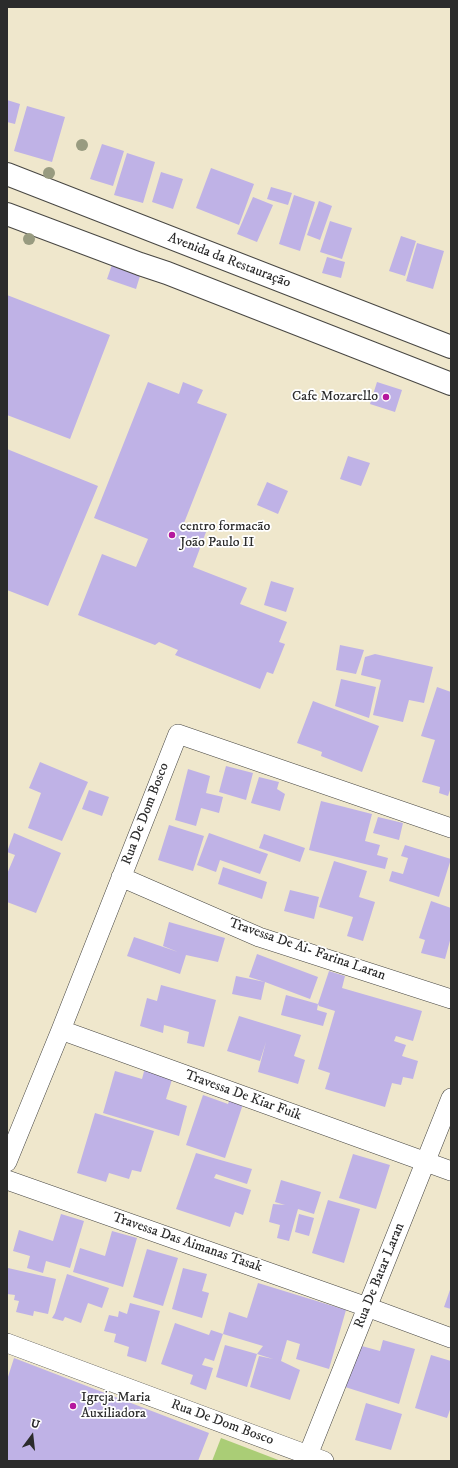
<!DOCTYPE html>
<html>
<head>
<meta charset="utf-8">
<style>
	body { margin:0 }
	#map { position:relative; width:458px; height:1468px; overflow:hidden; background:#efe7cc; font-family:"IM FELL DW Pica",serif }
	canvas { display:block }
	.frame { position:absolute; inset:0; border:8px solid #2b2b2b; pointer-events:none }
	.north { position:absolute; left:12px; top:1416px; width:40px; height:40px; -webkit-text-stroke:3px #fff; paint-order:stroke; rotate:15deg; font-size:11px; font-weight:700; line-height:16px; text-align:center; color:#2b2b2b }
	.north::after { content:''; display:block; margin:auto; width:14px; height:18px; background:#2b2b2b; clip-path:polygon(50% 0,100% 100%,50% 72%,0 100%) }
</style>
</head>
<body>
<div id="map">
<canvas width="458" height="1468"></canvas>
<div class="frame"></div>
<div class="north">U</div>
</div>
<script>
const c = document.querySelector('canvas').getContext('2d');
c.lineJoin = 'round';
function fillPath(path, color) { c.fillStyle = color; c.fill(path, 'evenodd'); }
function trace(path, color, width, dash) { c.strokeStyle = color; c.lineWidth = width; c.lineCap = dash ? 'butt' : 'round'; c.setLineDash(dash || []); c.stroke(path); }
function write(font, color, halo, rows, align = 'center') {
  c.font = font + ' "IM FELL DW Pica",serif'; c.lineWidth = 3.5; c.setLineDash([]); c.textBaseline = 'middle'; c.strokeStyle = halo; c.fillStyle = color; for (const [text, x, y, turn = 0] of rows) {
    c.save(); c.translate(x, y); c.rotate((+turn || 0) * Math.PI / 180); c.textAlign = isNaN(turn) ? turn : align; if (halo) c.strokeText(text, 0, 0); c.fillText(text, 0, 0); c.restore();
  }
}
const green = new Path2D(`
	M221,1438l60,23h-69z`);
const building = new Path2D(`
	M7,100l13,4 -5,20 -8,-2z
	M27,106l38,11 -13,45 -38,-11z
	M102,144l22,7 -11,35 -23,-7z
	M127,153l28,9 -12,41 -29,-8z
	M211,168l43,16 -15,41 -43,-17z
	M161,172l22,7 -10,30 -21,-7z
	M271,187l21,6 -4,12 -21,-6z
	M294,195l21,7 -15,49 -21,-7z
	M253,197l20,8 -16,37 -20,-8z
	M319,201l13,5 -12,34 -13,-5z
	M330,221l22,7 -10,31 -22,-7z
	M401,236l15,5 -11,35 -16,-5z
	M417,243l27,8 -11,38 -27,-8z
	M115,256l28,10 -7,23 -29,-10z
	M327,257l18,5 -4,16 -19,-5z
	M7,295l103,40 -40,104 -63,-24z
	M148,382l31,12 4,-12 20,8 -6,13 30,11 -43,109 22,9 -13,35 54,21 -7,16 47,18 -8,20 6,2 -12,30 -6,-2 -7,17 -85,-34 3,-5 -19,-8 -4,3 -77,-30 24,-61 34,13 12,-28 -54,-21z
	M377,382l25,8 -7,22 -25,-8z
	M7,449l91,37 -50,120 -41,-16z
	M348,456l22,7 -9,23 -21,-7z
	M267,482l21,9 -10,23 -21,-9z
	M271,581l23,7 -8,24 -22,-7z
	M340,645l24,5 -8,24 -20,-4z
	M375,654l58,13 -9,36 -15,-3 -6,22 -30,-7 8,-35 -20,-5 4,-18z
	M341,679l35,8 -7,31 -34,-12z
	M437,687l14,5v95l-3,9 -9,-3 1,-6 -18,-5 13,-42 -14,-4z
	M313,701l66,25 -17,46 -41,-16 1,-4 -25,-9z
	M40,762l48,20 -26,59 -34,-13 13,-35 -12,-5z
	M226,766l27,7 -7,27 -27,-8z
	M188,769l22,7 -4,17 17,4 -4,16 -18,-5 -5,18 -21,-6z
	M259,777l20,5 -2,7 8,5 -5,17 -29,-8z
	M89,790l20,7 -7,19 -20,-7z
	M321,801l51,13 -7,27 15,4 -3,10 11,3 -3,11 -76,-19z
	M378,817l25,6 -4,17 -26,-7z
	M169,825l35,11 -11,35 -35,-11z
	M14,833l47,20 -25,60 -29,-11v-28l8,-19 -8,-3z
	M209,833l59,21 -8,20 -40,-14 -4,12 -19,-7z
	M264,834l41,14 -5,14 -41,-14z
	M405,845l46,14 -12,38 -50,-16 3,-10 11,3 5,-16 -7,-2z
	M334,861l33,10 -8,26 16,5 -12,39 -16,-5 6,-19 -34,-10z
	M223,867l44,15 -5,17 -44,-15z
	M290,890l29,7 -5,22 -30,-8z
	M431,901l20,7v29l-6,22 -24,-6 4,-13 -6,-2z
	M169,922l56,16 -7,24 -32,-7 -6,19 -53,-18 7,-19 44,15 -15,-6z
	M257,954l61,23 -8,22 -45,-17 -4,18 -29,-6 4,-18 29,6 -16,-5z
	M329,971l16,5 -3,12 80,23 -9,30 -17,-5 -2,5 12,4 -4,11 16,5 -5,18 -10,-2 -2,8 -9,-2 -7,24 -60,-18 5,-16 -12,-4 17,-58 -16,-5 -1,-2z
	M161,985l55,15 -12,47 -17,-4 2,-11 -25,-7 -1,8 -23,-7 7,-28 10,3z
	M286,995l32,9 -1,6 10,3 -4,13 -42,-11z
	M239,1016l62,19 -7,21 11,4 -7,24 -40,-12 8,-30 -6,19 -33,-10z
	M146,1064l28,9 -8,26 21,7 -8,30 -76,-23 12,-42 27,8z
	M232,1094l13,4 -20,60 -39,-13 17,-50 25,9z
	M95,1113l59,18 -13,41 -9,-2 -3,9 -20,-6 -3,9 -29,-9z
	M196,1153l56,16 -5,15 -31,-10 -2,4 37,12 -8,25 -8,-3 -5,15 -54,-18z
	M353,1154l37,11 -14,44 -37,-11z
	M281,1180l40,12 -7,22 -16,-5 -9,32 -12,-3 3,-13 -11,-3 4,-18 12,1 -10,-3z
	M328,1200l32,9 -16,54 -32,-10z
	M61,1214l23,7 -14,47 -24,-7 -3,12 -16,-5 3,-12 -17,-5 6,-21 34,11z
	M299,1214l15,4 -5,18 -14,-4z
	M112,1231l25,7 -14,49 -50,-15 7,-24 25,8z
	M147,1249l31,9 -15,48 -30,-9z
	M8,1268l48,11 -8,35 -14,-3 -1,5 -17,-4 3,-11 -5,-1 1,-5 -8,-1z
	M183,1268l24,6 -5,17 7,2 -7,25 -30,-9z
	M67,1274l42,14 -7,20 -14,-5 -7,20 -16,-6 -2,4 -11,-3 3,-5z
	M258,1283l88,27 -17,59 -33,-10 4,-15 -13,-4 -6,21 19,9 -10,30 -40,-13 9,-31 14,3 -16,-5 6,-8 -40,-12 6,-22 18,6z
	M451,1287v22l-7,-2z
	M130,1303l30,8 -14,51 -19,-6 2,-9 -15,-5 2,-8 -12,-3 5,-16 9,2 1,-6 8,3z
	M175,1323l34,12 2,-5 12,4 -9,27 -9,-3 -3,7 11,3 -7,22 -16,-6 3,-9 -32,-11z
	M383,1340l32,9 -16,55 -54,-17 13,-42 22,6z
	M225,1345l32,9 -10,33 -31,-10z
	M431,1355l20,6v46l-4,11 -32,-10z
	M14,1358l195,75 -11,28h-191v-81z
	M366,1403l36,11 -11,36 -36,-10z`);
const street = new Path2D(`
	M121,877l138,60 192,62
	M61,1030l390,141
	M7,1162l54,-132 117,-296 273,94
	M7,1180l360,127 84,31
	M7,1343l317,118
	M308,1455l143,-357`);
const primary = new Path2D(`
	M7,174l444,173
	M7,214l133,50 27,9 284,111`);
const trees = [
	[82,145],
	[49,173],
	[29,239]
];
const markers = [
	[386,397,4,"#b5179e"],
	[172,535,4,"#b5179e"],
	[73,1406,4,"#b5179e"]
];
const streetNames = [
	["Avenida da Restauração",229,261,21],
	["Rua De Dom Bosco",146,814,-69],
	["Travessa De Ai- Farina Laran",307,950,19],
	["Travessa De Kiar Fuik",243,1096,20],
	["Travessa Das Aimanas Tasak",187,1243,19],
	["Rua De Batar Laran",380,1276,-68],
	["Rua De Dom Bosco",222,1423,20]
];
const poiNames = [
	["Cafe Mozarello",378,397,"right"],
	["centro formacão",180,527],
	["João Paulo II",180,543],
	["Igreja Maria",81,1398],
	["Auxiliadora",81,1414]
];
fillPath(green, '#aacd76');
fillPath(building, '#bfb2e6');
trace(street, '#484743', 20);
trace(primary, '#484743', 24);
trace(street, '#fff', 19);
trace(primary, '#fff', 22);
c.fillStyle = '#989b80';
for (const [x, y] of trees) { c.beginPath(); c.arc(x, y, 6, 0, 2 * Math.PI); c.fill(); }
for (const [x, y, r, color] of markers) { const dot = new Path2D(); dot.arc(x, y, r, 0, 2 * Math.PI); c.fillStyle = color; c.fill(dot); trace(dot, '#fff', 1.5); }
write('14px', '#2b2b2b', '#fff', streetNames);
write('14px', '#2b2b2b', '#fff', poiNames, 'left');
</script>
</body>
</html>
